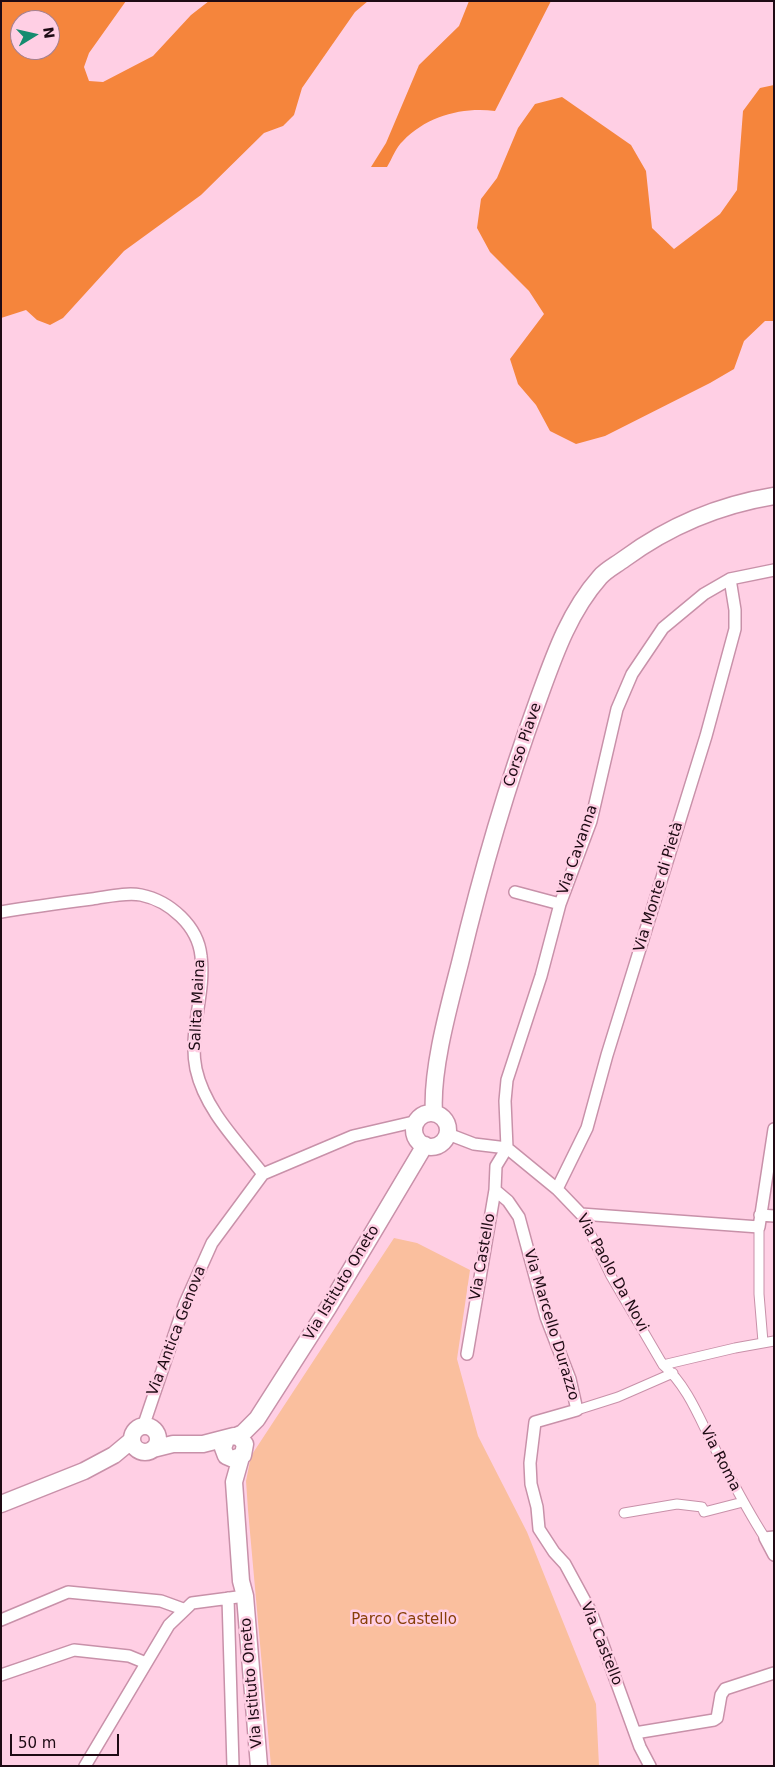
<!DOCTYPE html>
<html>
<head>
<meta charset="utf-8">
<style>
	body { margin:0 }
	#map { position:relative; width:775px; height:1767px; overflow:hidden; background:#ffcfe4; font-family:"DejaVu Sans",sans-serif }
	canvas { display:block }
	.frame { position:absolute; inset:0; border:2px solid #1e0b14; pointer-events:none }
	.north { position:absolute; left:10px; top:10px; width:50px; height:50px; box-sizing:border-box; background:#ffcfe4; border:1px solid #a58191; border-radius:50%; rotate:81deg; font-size:14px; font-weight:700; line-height:20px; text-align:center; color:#1e0b14 }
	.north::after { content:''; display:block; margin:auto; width:18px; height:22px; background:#158c6f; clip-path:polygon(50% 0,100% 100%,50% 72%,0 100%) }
	.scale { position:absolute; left:10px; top:1734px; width:109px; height:22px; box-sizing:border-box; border:2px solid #1e0b14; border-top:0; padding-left:6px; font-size:15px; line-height:18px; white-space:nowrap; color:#1e0b14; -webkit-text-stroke:4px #ffcfe4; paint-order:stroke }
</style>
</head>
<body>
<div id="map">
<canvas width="775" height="1767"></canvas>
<div class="frame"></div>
<div class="north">N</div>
<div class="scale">50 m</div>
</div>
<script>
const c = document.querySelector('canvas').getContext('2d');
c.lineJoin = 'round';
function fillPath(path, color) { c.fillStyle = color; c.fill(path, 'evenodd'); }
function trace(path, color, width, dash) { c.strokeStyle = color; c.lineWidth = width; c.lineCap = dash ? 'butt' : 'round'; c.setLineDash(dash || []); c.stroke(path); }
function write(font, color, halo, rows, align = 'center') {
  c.font = font + ' "DejaVu Sans",sans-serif'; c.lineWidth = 5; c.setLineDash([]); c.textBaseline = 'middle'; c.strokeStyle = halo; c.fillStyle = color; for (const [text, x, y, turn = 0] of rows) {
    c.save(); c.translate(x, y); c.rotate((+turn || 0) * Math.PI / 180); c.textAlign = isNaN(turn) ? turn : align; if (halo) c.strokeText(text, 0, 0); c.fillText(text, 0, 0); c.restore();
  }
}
const green = new Path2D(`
	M394,1238l23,5 53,27 -13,89 21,77 49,96 69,172 3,62h-328l-23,-256 -2,-29 5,-25z`);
const forest = new Path2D(`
	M1,1h125l-37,52 -5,14 5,14 14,1 50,-26 38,-41 18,-14h159l-13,11 -53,76 -8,27 -11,11 -19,7 -63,62 -77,56 -61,67 -13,7 -13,-5 -11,-10 -25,8zM20,20h30v30h-30z
	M469,1h82l-56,110c-33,-4 -68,5 -92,30 -7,6 -11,18 -16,26h-16l15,-24 33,-78 40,-39z
	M774,85v236h-9l-21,20 -10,28 -24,14 -105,53 -29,8 -26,-13 -14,-26 -18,-21 -8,-25 34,-45 -15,-23 -39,-39 -13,-24 4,-29 16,-21 21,-50 17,-24 27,-7 69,48 15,26 6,57 22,21 46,-35 17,-24 6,-79 17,-23z`);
const pedestrian = new Path2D(`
	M581,1214l30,62 52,89c23,19 36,52 49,78 17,32 33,64 53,95
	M759,1227v67l4,48
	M663,1365l72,-17 39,-7
	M577,1410l41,-13 55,-24
	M624,1513l53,-9 25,3 2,5 39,-10`);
const minor = new Path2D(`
	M774,570l-44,9 -26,15 -41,34 -31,46 -15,35 -26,112 -31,83 -19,72 -34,104 -2,21 2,47 50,41 24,25 178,13 15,-98
	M515,892l45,12
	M1,912c30,-5 60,-9 91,-13 15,-2 34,-7 49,-4 29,6 57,31 60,61 5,39 -13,74 -5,113 9,41 42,73 67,105
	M448,1134l26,10 33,4 -11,18 -1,24 -28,164
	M557,1189l30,-61 20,-73 99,-319 29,-107v-19l-5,-31
	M495,1190l13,11 11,16 27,100 24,62 7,31 -42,12 -5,41 1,21 6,23 2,22 15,23 11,12 26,48 49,135 10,19
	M760,1215l14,1
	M143,1427l42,-124 27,-60 51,-69 90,-38 56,-13 7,1
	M774,1537l-9,1 9,17
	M228,1598l5,168
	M1,1620l67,-28 93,9 22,8
	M1,1675l73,-25 55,6 17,7
	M635,1733l79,-13 3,-2 4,-23 4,-6 49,-16
	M85,1766l84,-141 23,-22 53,-7`);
const secondary = new Path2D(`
	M434,1113c-3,-43 15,-107 26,-150 21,-88 46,-175 77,-260 16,-44 31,-90 63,-126 6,-7 16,-12 24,-18 45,-33 95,-54 150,-63
	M414 1130a17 17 0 1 1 34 0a17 17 0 1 1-34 0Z
	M132 1439a13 13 0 1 1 26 0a13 13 0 1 1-26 0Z
	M236,1436l7,-3 14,-14 71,-111 97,-163
	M153,1449l20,-5h30l31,-8 6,2 5,6 -2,11 -10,4 -7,-3 -3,-8 3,-8
	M241,1457l-7,25 7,99 4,15 14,170
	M1,1504l83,-33 30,-16 18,-15`);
const streetNames = [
	["Corso Piave",523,745,-71],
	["Via Cavanna",578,850,-71],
	["Via Monte di Pietà",659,887,-73],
	["Salita Maina",198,1005,-87],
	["Via Castello",483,1257,-80],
	["Via Paolo Da Novi",612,1273,61],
	["Via Istituto Oneto",342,1283,-59],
	["Via Marcello Durazzo",551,1325,73],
	["Via Antica Genova",177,1331,-69],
	["Via Roma",720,1459,63],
	["Via Castello",601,1644,68],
	["Via Istituto Oneto",252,1683,-95]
];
const parkNames = [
	["Parco Castello",404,1620]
];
fillPath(green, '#fabf9e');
fillPath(forest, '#f5853c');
trace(pedestrian, '#c891a9', 11);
trace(minor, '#c891a9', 14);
trace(secondary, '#c891a9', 19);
trace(pedestrian, '#fff', 9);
trace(minor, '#fff', 11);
trace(secondary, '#fff', 16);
write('15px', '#1e0b14', '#ffcfe4', streetNames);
write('15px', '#873f08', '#ffcfe4', parkNames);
</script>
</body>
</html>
